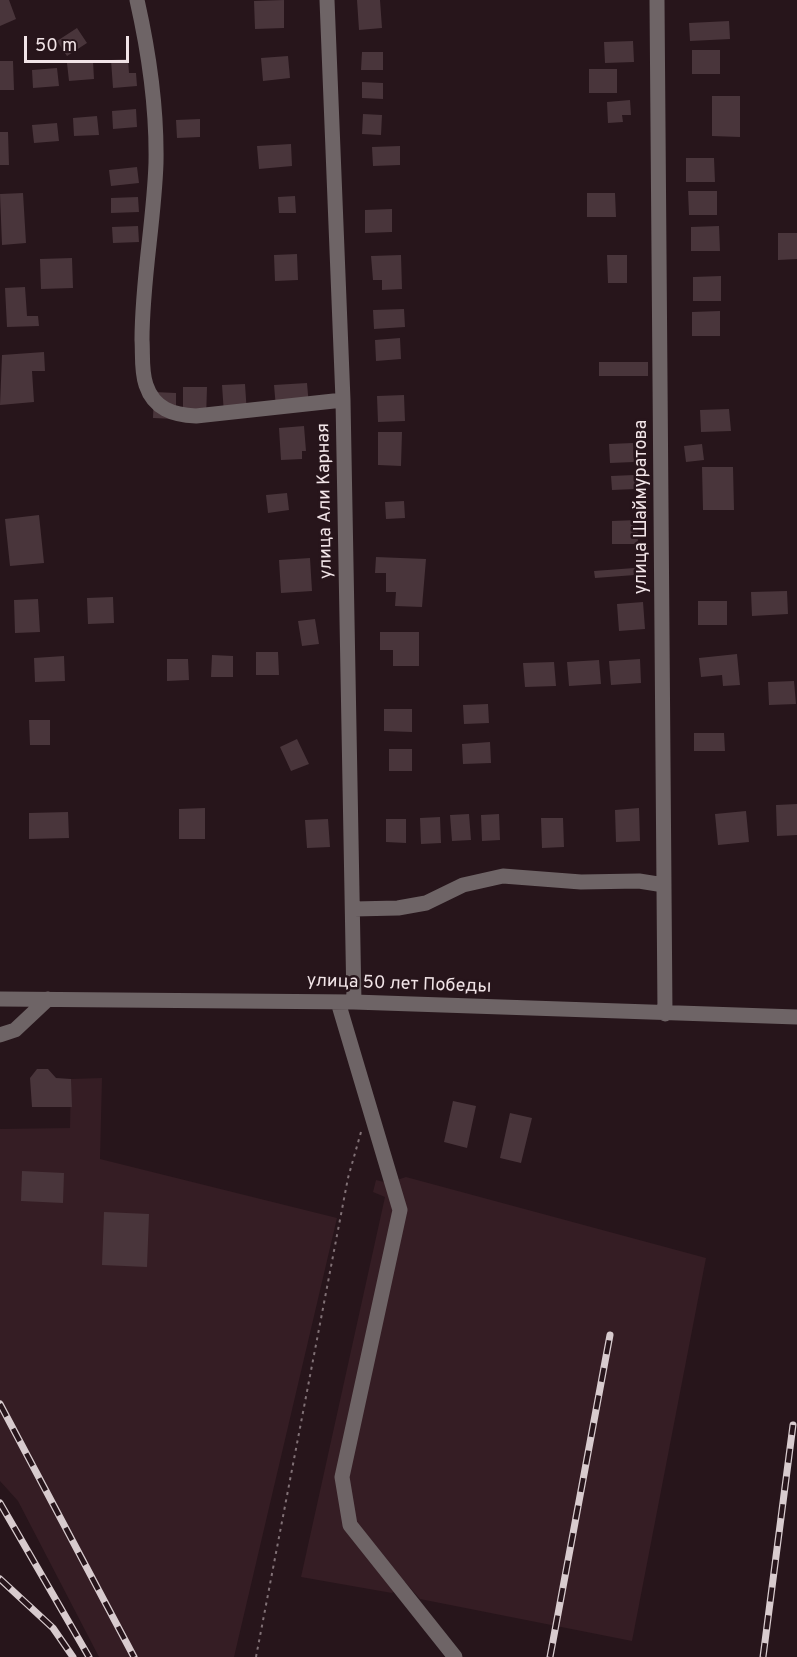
<!DOCTYPE html>
<html>
<head>
<meta charset="utf-8">
<style>
	body { margin:0 }
	#map { position:relative; width:797px; height:1657px; overflow:hidden; background:#27151b; font-family:Overpass,sans-serif }
	canvas { display:block }
	.scale { position:absolute; left:24px; top:36px; width:105px; height:27px; box-sizing:border-box; border:3px solid #f1e4e7; border-top:0; padding-left:8px; font-size:18px; line-height:21px; white-space:nowrap; color:#f1e4e7; -webkit-text-stroke:4px #27151b; paint-order:stroke }
</style>
</head>
<body>
<div id="map">
<canvas width="797" height="1657"></canvas>
<div class="scale">50 m</div>
</div>
<script>
const c = document.querySelector('canvas').getContext('2d');
c.lineJoin = 'round';
function fillPath(path, color) { c.fillStyle = color; c.fill(path, 'evenodd'); }
function trace(path, color, width, dash) { c.strokeStyle = color; c.lineWidth = width; c.lineCap = dash ? 'butt' : 'round'; c.setLineDash(dash || []); c.stroke(path); }
function write(font, color, halo, rows, align = 'center') {
  c.font = font + ' Overpass,sans-serif'; c.lineWidth = 5; c.setLineDash([]); c.textBaseline = 'middle'; c.strokeStyle = halo; c.fillStyle = color; for (const [text, x, y, turn = 0] of rows) {
    c.save(); c.translate(x, y); c.rotate((+turn || 0) * Math.PI / 180); c.textAlign = isNaN(turn) ? turn : align; if (halo) c.strokeText(text, 0, 0); c.fillText(text, 0, 0); c.restore();
  }
}
const built = new Path2D(`
	M102,1078l-2,81 237,59 -103,439h-135l-81,-156 -18,-20v-352l70,-1 1,-49z
	M406,1177l300,81 -74,383 -212,-42 -15,-17 -13,11 -91,-16 84,-380 -12,-5 3,-12 12,3z`);
const building = new Path2D(`
	M0,0h9l7,19 -16,7z
	M284,0v28l-29,1 -1,-28z
	M357,0h23l2,28 -23,2z
	M729,21l1,18 -40,2 -1,-18z
	M77,28l10,15 -20,13 -10,-15z
	M633,41l1,21 -29,1 -1,-21z
	M692,50h28v24h-28z
	M362,52h21v18h-22z
	M288,56l2,22 -27,3 -2,-23z
	M128,59l1,14h7l1,13 -24,2 -2,-28z
	M0,61h13l1,29h-14z
	M93,61l1,18 -25,2 -2,-18z
	M57,68l2,18 -26,2 -1,-18z
	M589,69h28v24h-28z
	M362,82l21,1v16l-21,-1z
	M712,96h28v41l-28,-1z
	M630,100l1,15h-9l1,7 -15,1 -1,-21z
	M136,109l1,18 -24,2 -1,-18z
	M363,114l19,1 -1,20 -19,-1z
	M97,116l2,19 -25,1 -1,-18z
	M200,119v18l-23,1 -1,-18z
	M57,123l2,18 -25,2 -2,-18z
	M0,132h8l1,33h-9z
	M291,144l1,22 -33,3 -2,-23z
	M400,146v19l-27,1 -1,-19z
	M686,158h28l1,24h-29z
	M137,167l2,16 -28,3 -2,-16z
	M688,191h29v24h-28z
	M23,193l3,50 -24,2 -2,-51z
	M587,193h28l1,24h-29z
	M295,196l1,17h-17l-1,-16z
	M138,197l1,15 -28,1v-15z
	M392,209v23l-27,1v-23z
	M138,226l1,16 -26,1 -1,-16z
	M719,226l1,25h-29v-24z
	M778,233h19v26l-19,1z
	M297,254l1,26 -23,1 -1,-26z
	M401,255l1,34 -20,1v-10h-9l-2,-24z
	M607,255h20v28h-19z
	M72,258l1,30 -32,1 -1,-30z
	M721,276v25h-28v-24z
	M25,287l2,29h11l1,10 -32,1 -2,-39z
	M404,309l1,18 -31,2 -1,-19z
	M720,311v25h-28v-24z
	M400,338l1,21 -25,2 -1,-21z
	M44,352l1,19h-13l2,31 -34,3 2,-50z
	M599,362h49v14h-49z
	M307,383l2,23 -33,2 -2,-23z
	M245,384l2,30h-23l-2,-29z
	M183,387h24l-1,32 -23,-1z
	M154,392l22,1v26l-23,-1z
	M404,395l1,26 -27,1 -1,-26z
	M729,409l2,22 -30,1 -1,-22z
	M304,426l2,25h-4v8l-21,1 -2,-32z
	M378,432h24l-1,34 -23,-1z
	M633,443l1,19 -24,1 -1,-19z
	M702,444l2,16 -18,2 -2,-16z
	M702,467h31l1,43h-31z
	M634,475l1,14 -23,1 -1,-14z
	M287,493l2,17 -21,3 -2,-18z
	M404,501l1,17 -19,1 -1,-17z
	M39,515l5,48 -34,3 -5,-47z
	M637,520l1,24h-26v-23z
	M376,557l50,2 -4,48 -27,-1 1,-14h-10v-19h-11z
	M310,558l2,33 -31,2 -2,-33z
	M648,567v7l-53,4 -1,-7z
	M787,591l1,23 -36,2 -1,-24z
	M113,597l1,26 -26,1 -1,-26z
	M38,599l2,33 -25,1 -1,-33z
	M698,601h29v24h-29z
	M643,602l2,27 -26,2 -2,-27z
	M315,619l4,25 -17,2 -4,-25z
	M380,632h39v34h-26v-16h-13z
	M256,652h22l1,23h-23z
	M737,654l3,31 -17,1 -1,-11 -21,2 -2,-19z
	M212,655l21,1v21h-22z
	M64,656l1,25 -30,1 -1,-24z
	M167,659h21l1,21 -22,1z
	M640,659l1,24 -30,2 -2,-24z
	M599,660l2,24 -32,2 -2,-24z
	M554,662l2,24 -31,1 -2,-24z
	M794,681l2,23 -27,1 -1,-23z
	M488,704l1,19 -25,1 -1,-19z
	M384,709h28v23l-28,-1z
	M29,720h21v25h-20z
	M694,733h30l1,18h-31z
	M297,739l12,25 -18,7 -11,-24z
	M490,742l1,21 -28,1 -1,-20z
	M389,749h23v22h-23z
	M797,804v31l-20,1 -1,-31z
	M205,808v31h-26v-30z
	M639,808l1,33 -24,1 -1,-32z
	M746,811l3,31 -31,3 -3,-31z
	M68,812l1,26 -40,1v-26z
	M469,814l2,26 -19,1 -2,-26z
	M499,814l1,26 -18,1 -1,-26z
	M440,817l1,26 -20,1 -1,-26z
	M541,818h22l1,29 -22,1z
	M328,819l2,28 -23,1 -2,-28z
	M386,819h20v24l-20,-1z
	M37,1069h11l8,9 15,1 1,28h-40l-2,-29z
	M453,1101l23,5 -9,42 -23,-6z
	M510,1113l22,5 -11,45 -21,-5z
	M22,1171l42,2 -1,30 -42,-2z
	M104,1212l45,2 -2,53 -45,-2z`);
const path = new Path2D(`
	M256,1657l92,-479 13,-46`);
const minor = new Path2D(`
	M137,0c12,53 20,108 19,163 -2,59 -14,117 -14,177 1,14 -1,31 4,45 8,24 27,30 50,31l147,-16
	M327,0l16,400 11,602
	M657,0l8,1014
	M354,909l44,-1 28,-5 37,-18 40,-9 78,6 58,-1 25,4
	M0,999l354,3 443,15
	M338,1002l62,208 -58,267 8,48 105,132
	M0,1035l15,-5 33,-31`);
const rail = new Path2D(`
	M0,1404l134,253
	M0,1503l89,154
	M0,1579l53,49 20,29
	M550,1657l60,-322
	M763,1657l30,-232`);
const streetNames = [
	["улица Али Карная",326,501,-91],
	["улица Шаймуратова",642,507,-90],
	["улица 50 лет Победы",399,985,2]
];
fillPath(built, '#351d24');
fillPath(building, '#49353b');
trace(path, '#817176', 2, [3, 4.5]);
trace(minor, '#6e6466', 15);
trace(rail, '#d8cbce', 7);
trace(rail, '#27151b', 4.5, [14]);
write('18px', '#f1e4e7', '#27151b', streetNames);
</script>
</body>
</html>
